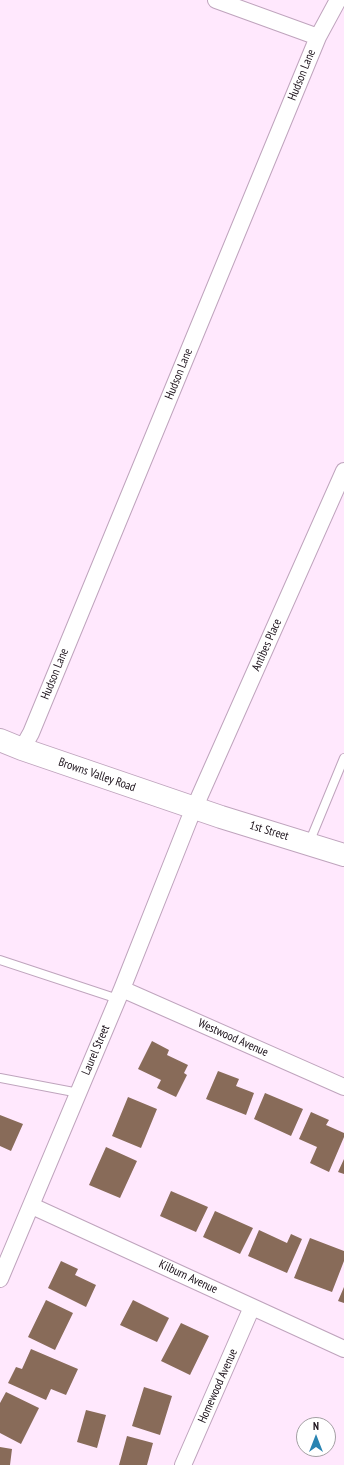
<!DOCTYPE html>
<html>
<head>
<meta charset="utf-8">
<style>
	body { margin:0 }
	#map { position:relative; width:344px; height:1465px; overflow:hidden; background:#ffe8fd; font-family:"PT Sans Narrow",sans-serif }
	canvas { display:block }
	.north { position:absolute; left:296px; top:1417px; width:40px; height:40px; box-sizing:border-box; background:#fff; border:1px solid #a39fa3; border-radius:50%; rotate:0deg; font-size:11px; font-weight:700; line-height:16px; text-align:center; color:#1a1019 }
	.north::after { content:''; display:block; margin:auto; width:14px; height:18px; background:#2a84b2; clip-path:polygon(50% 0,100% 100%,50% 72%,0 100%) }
</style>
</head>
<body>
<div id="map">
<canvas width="344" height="1465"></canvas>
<div class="north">N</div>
</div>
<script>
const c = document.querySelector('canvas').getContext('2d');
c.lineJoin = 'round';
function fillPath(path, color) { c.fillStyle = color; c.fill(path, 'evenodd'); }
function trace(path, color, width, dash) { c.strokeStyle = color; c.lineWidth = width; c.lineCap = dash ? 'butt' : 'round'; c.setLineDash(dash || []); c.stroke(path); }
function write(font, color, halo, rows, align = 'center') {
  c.font = font + ' "PT Sans Narrow",sans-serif'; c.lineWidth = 3; c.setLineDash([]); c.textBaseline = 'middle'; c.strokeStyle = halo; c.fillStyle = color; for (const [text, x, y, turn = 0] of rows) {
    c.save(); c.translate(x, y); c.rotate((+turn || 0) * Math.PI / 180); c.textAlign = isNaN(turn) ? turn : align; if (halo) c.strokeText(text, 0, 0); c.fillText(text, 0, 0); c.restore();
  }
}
const building = new Path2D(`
	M152,1041l17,9 -2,5 21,10 -4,8 3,2 -11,22 -19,-9 4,-8 -23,-11z
	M218,1071l21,8 -3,7 18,7 -8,22 -40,-16z
	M265,1093l38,16 -12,27 -37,-17z
	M128,1097l29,12 -16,39 -29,-12z
	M311,1112l18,8 -3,5 18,8v4l-15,35 -19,-9 7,-16 -18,-8z
	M0,1115l23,9 -12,27 -11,-5z
	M106,1147l31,14 -17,37 -31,-13z
	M344,1159v15l-6,-2z
	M171,1191l37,16 -12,25 -36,-16z
	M215,1211l38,17 -13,26 -37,-17z
	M259,1230l28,13 4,-9 11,5 -15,34 -39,-17z
	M310,1238l34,13v10l-12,31 -38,-14z
	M61,1261l17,8 -3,6 21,10 -10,22 -38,-19z
	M344,1287v16l-6,-2z
	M46,1300l27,13 -18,37 -27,-13z
	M133,1300l36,18 -12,24 -37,-17z
	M181,1323l28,13 -19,39 -29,-14z
	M31,1349l47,20 -12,26 -15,-6 -5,11 -38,-17 8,-16 6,2z
	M144,1387l28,9 -12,39 -28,-9z
	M6,1392l33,16 -18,36 -21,-11v-30z
	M86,1410l20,5 -9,33 -20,-6z
	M127,1436l26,7 -6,22h-28z
	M0,1447l12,2 -2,16h-10z`);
const lane = new Path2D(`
	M309,843l35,-85
	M0,960l118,39
	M0,1078l79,15`);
const street = new Path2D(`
	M216,0l102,37
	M22,749l9,-16 287,-696 20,-37
	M122,989l222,98
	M32,1206l312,143
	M0,1279l122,-290 67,-169 155,-349
	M183,1465l69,-158`);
const secondary = new Path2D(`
	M0,740l22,9 199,68 123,38`);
const streetNames = [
	["Hudson Lane",302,75,-68],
	["Hudson Lane",179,374,-68],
	["Antibes Place",267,645,-66],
	["Hudson Lane",55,674,-68],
	["Browns Valley Road",97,775,19],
	["1st Street",269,831,17],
	["Westwood Avenue",233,1038,24],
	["Laurel Street",96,1050,-67],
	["Kilburn Avenue",188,1277,25],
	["Homewood Avenue",218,1386,-66]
];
fillPath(building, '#886b59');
trace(lane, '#bfa4bd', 10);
trace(street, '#bfa4bd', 18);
trace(secondary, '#bfa4bd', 24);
trace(lane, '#fff', 8);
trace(street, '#fff', 16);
trace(secondary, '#fff', 22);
write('12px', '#1a1019', '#fff', streetNames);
</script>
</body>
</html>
